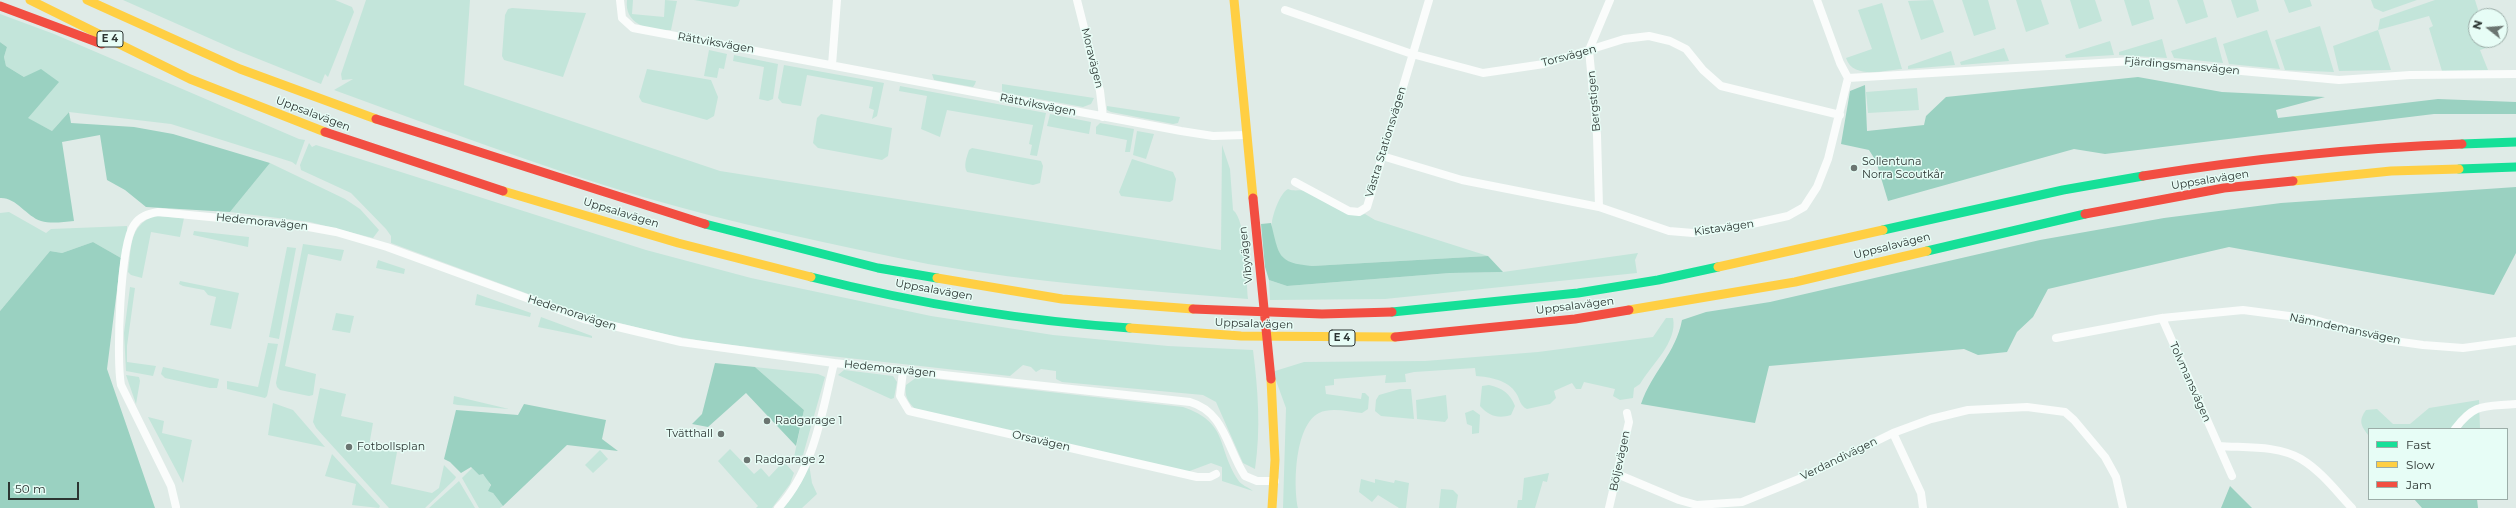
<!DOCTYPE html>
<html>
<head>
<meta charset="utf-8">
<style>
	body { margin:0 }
	#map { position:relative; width:2516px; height:508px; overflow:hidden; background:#dfebe7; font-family:Montserrat,sans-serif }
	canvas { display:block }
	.legend { position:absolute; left:2368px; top:428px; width:140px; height:72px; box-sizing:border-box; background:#e7fdf6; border:1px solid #9cada8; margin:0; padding:5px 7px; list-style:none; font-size:12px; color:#2c3532 }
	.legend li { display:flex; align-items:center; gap:8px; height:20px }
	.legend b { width:20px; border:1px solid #9cada8 }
	.north { position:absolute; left:2468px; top:8px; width:40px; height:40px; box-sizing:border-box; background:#e7fdf6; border:1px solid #9cada8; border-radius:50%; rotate:287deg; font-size:11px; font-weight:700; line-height:16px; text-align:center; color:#2c3532 }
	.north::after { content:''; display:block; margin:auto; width:14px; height:18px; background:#6b7571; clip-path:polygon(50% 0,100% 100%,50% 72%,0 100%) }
	.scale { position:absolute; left:8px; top:482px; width:71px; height:18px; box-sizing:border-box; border:2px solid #2c3532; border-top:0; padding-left:5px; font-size:12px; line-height:14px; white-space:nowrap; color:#2c3532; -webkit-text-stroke:3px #e7fdf6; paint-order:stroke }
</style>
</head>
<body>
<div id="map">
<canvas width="2516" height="508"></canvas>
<ul class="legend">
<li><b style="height:5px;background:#16e098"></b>Fast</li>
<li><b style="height:5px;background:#ffcf43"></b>Slow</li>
<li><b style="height:5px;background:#f24e42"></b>Jam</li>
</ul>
<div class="north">N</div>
<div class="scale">50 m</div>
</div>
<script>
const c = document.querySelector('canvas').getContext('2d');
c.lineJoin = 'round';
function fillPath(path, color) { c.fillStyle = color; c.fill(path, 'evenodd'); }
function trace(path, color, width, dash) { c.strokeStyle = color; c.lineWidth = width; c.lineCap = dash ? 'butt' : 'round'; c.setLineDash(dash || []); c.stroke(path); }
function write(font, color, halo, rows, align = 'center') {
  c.font = font + ' Montserrat,sans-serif'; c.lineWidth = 3; c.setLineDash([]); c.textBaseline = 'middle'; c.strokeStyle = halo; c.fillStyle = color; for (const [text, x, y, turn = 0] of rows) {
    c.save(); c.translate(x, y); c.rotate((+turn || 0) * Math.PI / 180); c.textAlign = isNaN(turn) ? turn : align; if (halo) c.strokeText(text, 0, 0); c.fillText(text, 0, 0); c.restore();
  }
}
const green = new Path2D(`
	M123,0h212l17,7 2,5 -26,65 -3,-3 -4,10 -85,-34z
	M366,0h104l-6,85 256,86 501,79 1,-105 8,24 3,41c14,11 13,70 15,89 -107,-9 -214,-16 -320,-35 -95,-19 -192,-40 -285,-67 -105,-31 -207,-70 -309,-107l19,-11 -11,1 -1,-6z
	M627,0h6l-1,14 32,3 1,-17 12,1 -6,29c-21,1 -47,-5 -44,-30z
	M694,0h46l-2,6 -3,1z
	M1933,0l11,32 -23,8 -13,-39z
	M1962,0h26l8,29 -22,7z
	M2016,0h25l8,24 -23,8z
	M2070,0h25l7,21 -23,8z
	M2124,0h25l5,19 -22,7z
	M2177,0h26l5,17 -22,7z
	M2231,0h25l3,11 -22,7z
	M2284,0h26l2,6 -23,7z
	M2371,0h46l-34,12 -9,-4z
	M2435,0h40l5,16h-4v24h11l2,7 -9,3 8,20 -46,1 -13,-43 4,-2 -4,-10 -51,14 13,40 -52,1 -6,-25 45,-16 2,-11z
	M1882,3l20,66c-17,1 -49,11 -56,-11l26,-9 -14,-39z
	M512,8l74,5 -23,64 -59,-17 -2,-4 3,-41 3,-6z
	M0,14l54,20 245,105 6,1 -9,25 -4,-3 -121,-38 -102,-12 -17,19 -24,-12 -4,-42 -18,-11 -2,-9 3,-10 -7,-5z
	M2320,26l14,46 -49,-2 -10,-30z
	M2267,30l13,39 -51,-5 -6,-20z
	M2216,37l7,26 -49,-5 -3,-7z
	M2162,39l5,19 -48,-3v-3z
	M2110,41l4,14 -48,3 -1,-3z
	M2004,48l5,13 -48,4 -1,-3z
	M709,50l18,4 -3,15 -5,-1 -2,10 -13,-2z
	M1951,51l4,14 -47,4v-3z
	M734,55l44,9 -5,35 -5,2 -9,-2 5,-32 -31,-6z
	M784,65l100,18 -7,33 -5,3 2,-9 -5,-2 4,-21 -66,-12 -6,31 -19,-3 -4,-5z
	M647,69l64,11 7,17 -4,19 -7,4 -65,-18 -3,-5z
	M932,74l44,7 -1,3 -2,3 -39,-7z
	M1002,84l92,14 -3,6 -8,3 -77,-14 -4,-2z
	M900,86l146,27 -9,43 -7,-1 2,-10 -3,-1 4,-19 -86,-15 -7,27 -19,-8 6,-33 -28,-5z
	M1917,88l2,22 -51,3 -2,-21z
	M1107,106l73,11 -2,6 -5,1 -62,-12 -4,-2z
	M821,114l71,14 -4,28 -6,4 -64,-12 -5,-5 4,-25z
	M1050,114l41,8 -2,12 -42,-8z
	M1100,123l34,6 -4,23h-5l2,-12 -31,-6v-7z
	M1137,131l17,3 -8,25 -13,-4z
	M309,143l3,4 4,-2 330,105 105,28 180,38 122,19 115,11 85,4c5,40 8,78 2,119l-12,-6 -27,-61 -13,-7 -141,-13 -6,-3v-8l-15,-2 -5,3 -5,-5 -8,-2 -13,11 -297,-33 -44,-8 -84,-20 -194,-72v-7l-5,-7 -35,-36 -50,-23 -1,-5z
	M972,148l69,13 2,5 -3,17 -7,2 -66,-13c-4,-6 0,-16 2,-22z
	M1132,159l41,13 3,7 -3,21 -3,2 -49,-6 -2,-4z
	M270,163l75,36 15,10 19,21 -6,8 -63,-16 -80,-10z
	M1288,189c7,3 12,0 18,2 19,9 38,27 59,23l10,6 113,36 -176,10c-10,-1 -20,0 -27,-6 -8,-6 -15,-29 -13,-38 1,-8 8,-29 16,-33z
	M9,212l37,21 5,-4 76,-3v7l-6,25 -28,-16 -31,11 -12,-2 -50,60v-98z
	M154,216l30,2 -4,19 -29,-5 -9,46 -11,-3 -3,-3c4,-25 0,-45 26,-56z
	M194,231l55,6 -1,10 -55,-12z
	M303,244l41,6 -3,11 -33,-7 -23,112 31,8 -3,21 -4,1 -29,-6 -3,-3 -1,-4z
	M287,247l9,1 -17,91 -10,-2z
	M1638,253l-3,7 2,13 -252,26 -115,1 -1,-20 18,6 163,-13 53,-1z
	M378,260l27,9 -1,5 -28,-6z
	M180,281l59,12 -8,36 -21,-4 6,-28 -8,-2 -4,-5 -21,-4 -4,-2z
	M130,287l5,1 -8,58v16l29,4 -3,10 -27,-5 -2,-38z
	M477,294l54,19 -1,4 -55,-12z
	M336,313l18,3 -4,17 -18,-3z
	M541,317l51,19v2l-54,-11z
	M1666,318h7c5,24 -22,47 -33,66l-6,4 -1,10 -13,2 -7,-4 2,-7 -31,-7 -3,7h-5l-4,-6 -18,8 2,7 -6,6 -23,5c-7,-3 -7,-10 -11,-16 -8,-13 -26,-16 -40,-17l-1,-8 -61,4 -9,2 1,8 -21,1 1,-8 -52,4v6l-9,1 1,8 35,5 1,-6h3l4,4 -1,12 -6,4c-13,-1 -31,-6 -43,0 -24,12 -26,71 -21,95h-15l3,-100 -12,-33 1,-4 29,-9 121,-1 113,-9 115,-15z
	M268,343l10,1 -11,52 -2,2 -38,-9v-8l31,6z
	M163,367l56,12 -2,9h-7l-45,-10 -4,-4z
	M755,367l63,7 7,3 -22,78 -9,2 10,-47z
	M844,370l49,6 4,6 -3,16 -3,1 -53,-24z
	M126,375l13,2 1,4 -4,23z
	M917,377l266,30c46,16 33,39 55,73 3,5 10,7 15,11l-31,-10v-14l-11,-4 -24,9 -272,-63c-7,-7 -11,-14 -9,-24z
	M1489,385c13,3 21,8 26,21l-4,9c-13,4 -22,1 -31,-9l2,-20z
	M320,388l26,6 -5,22 32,7 -4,23 28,6 -6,32 41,9 7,-5 5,-23 12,12 -1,2 -30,29h-36l-73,-80 -3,-6z
	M1400,389h11l3,30 -33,-3 -6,-5 1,-11 3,-5z
	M1446,395l2,23 -3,4 -28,-3 -1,-19z
	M454,396l55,13 -51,-4 -5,-1z
	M2479,400l1,29h-111v7c-8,-10 -11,-15 -3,-26l11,-1 16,15h17l19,-16z
	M273,403l20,7 32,37 -57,-12z
	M1473,410l7,5 -1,18 -7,1v-8l-5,-2 -2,-11z
	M148,417l16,4 -2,12 30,7 -9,43z
	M730,449l24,25 7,-6 8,9 13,-14 5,2 7,8 -4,11 -18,24h-16l2,-2 -40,-45z
	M600,450l8,9 -15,14 -8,-8z
	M332,454l48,52 -1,2 -27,-3 4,-21 -31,-8z
	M809,464l3,19 5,11 -15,14h-18l18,-27z
	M472,468l7,7 3,-1 5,3 6,16 10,13 -3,2h-21l-17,-30z
	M1549,473l-2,9 -4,-1 -8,27h-18l1,-8h4l2,-22z
	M1361,479l14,4v-4l19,4 1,-3 14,3 -3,25h-7l-21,-13 -6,7 -13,-10z
	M459,481l16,27h-46z
	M1441,489l12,1 5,5 -2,13h-17z`);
const forest = new Path2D(`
	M0,42l7,5 -3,10 2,9 18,11 17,-8 18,13 -31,36 24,13 17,-19 2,11 63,4 39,7 97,29 -40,49 -84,-5 -21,-17 -18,-10 -7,-45 -38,7 12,79c-11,1 -23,3 -33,0 -15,-5 -25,-24 -41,-23z
	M2138,77l84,15 103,5 -49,13 2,8 160,-19 78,3v12h-82l-329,40 -31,-5 -186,52 -12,-40 -7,-11 -28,-6 9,-53 15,-6 2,46 57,-6 2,-9 20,-19z
	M2516,187v66l-22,42 -265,-48 -181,42 -15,28 -16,15 -10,20 -29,3 -14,-6 -195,17 -14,57 -114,-19c11,-32 35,-51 41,-84l24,-8 64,-10 270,-62 124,-22 117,-15z
	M1271,223c8,32 6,40 41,43l176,-10 15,16 -53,1 -163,13 -18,-6 -4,-13 -4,-43z
	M93,242l28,16 -14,111 48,139h-155v-197l50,-60 12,2z
	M715,363l40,4 49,43 -8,36 -50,-53 -38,34 -16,-3 10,-10z
	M524,404l82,16 -4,19 16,12 -51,-6 -64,61 -10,-13 -5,-2 3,-6 -8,-11 -4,1 -8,-8 -10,6 -11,-11 -6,-3 12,-49 62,5z
	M2230,486l22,22h-31z
	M2414,499h63l1,9h-56z`);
const street = new Path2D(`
	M620,0l2,18 11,10 548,103 32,5 32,-1
	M1077,0l23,91 3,26
	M1285,10l127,44 71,19 61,-9 80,-25 25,-3 21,5 16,8 17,21 18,16 119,29
	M832,65l5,-65
	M1848,78l285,-17 206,19 71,-5 106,-1
	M1382,156l80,24 137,27 70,24 24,2 59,-9 36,-8 16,-9 13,-20 11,-28 20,-81 -8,-15 -23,-63
	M1295,182l54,29 10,1 8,-5 62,-207
	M1599,207l-2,-72 -8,-85 21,-50
	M2162,318l70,158
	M2056,338l106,-20 81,-8 69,9 75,21 36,5 40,3 53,-7
	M903,371l-3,25 9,15 288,66h13l6,-3
	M2455,429c20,-27 30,-22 61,-25
	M1893,433l28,60 2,15
	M2219,446c25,2 59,-1 82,13 20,12 35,32 51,49
	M1617,474l62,26 18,5 45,-3 57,-23 94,-46 38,-14 37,-9 59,-3 38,5 9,8 31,37 11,20 7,31
	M176,507l-5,-21 -50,-101c-5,-26 -1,-140 13,-160 6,-9 14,-11 24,-13l145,14 33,6 51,15 197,72 97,23 153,21 356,39c35,10 37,47 55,74l12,5h18
	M778,508c36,-38 44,-96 56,-145
	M1609,508l20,-86 -2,-9`);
const fast = new Path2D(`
	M2462,144l54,-2
	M2459,169l57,-2
	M705,224l173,44 59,10
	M1883,230l180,-40 80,-14
	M1927,251l158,-37
	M811,277c104,26 212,44 319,51
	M1392,312l186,-19 80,-13 60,-13`);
const slow = new Path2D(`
	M30,0l160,79 135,53
	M87,0l153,69 136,50
	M1234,0l19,198
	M2293,181l98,-10 68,-2
	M503,191l175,52 133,34
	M1718,267l165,-37
	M937,278l125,21 131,10
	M1629,310l166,-28 132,-31
	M1130,328l111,8 154,1
	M1271,379l4,81 -3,48`);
const jam = new Path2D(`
	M0,6l102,38
	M376,119l329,105
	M325,132l178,59
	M2143,176c106,-17 212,-28 319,-32
	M1253,198l18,181
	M2085,214l139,-26 69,-7
	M1193,309l129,5 70,-2
	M1395,337l180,-18 54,-9`);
const markers = [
	[1854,168,4,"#6b7571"],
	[767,421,4,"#6b7571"],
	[721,434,4,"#6b7571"],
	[349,447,4,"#6b7571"],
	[747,460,4,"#6b7571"]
];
const shields = [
	[110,39,26],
	[1342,338,26]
];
const shieldNames = [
	["E 4",110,39],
	["E 4",1342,338]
];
const streetNames = [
	["Rättviksvägen",716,43,10],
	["Torsvägen",1569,56,-15],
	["Moravägen",1092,58,76],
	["Fjärdingsmansvägen",2182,66,5],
	["Bergstigen",1594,101,-95],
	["Rättviksvägen",1038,105,11],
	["Uppsalavägen",313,114,21],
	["Västra Stationsvägen",1386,142,-73],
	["Uppsalavägen",2210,180,-9],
	["Uppsalavägen",621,213,17],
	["Hedemoravägen",262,222,6],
	["Kistavägen",1724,228,-8],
	["Uppsalavägen",1892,246,-14],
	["Vibyvägen",1246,255,-96],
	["Uppsalavägen",934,290,10],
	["Uppsalavägen",1575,306,-7],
	["Hedemoravägen",572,313,18],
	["Uppsalavägen",1254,324,2],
	["Nämndemansvägen",2345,329,12],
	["Hedemoravägen",890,369,6],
	["Tolvmansvägen",2190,382,66],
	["Orsavägen",1041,441,13],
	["Verdandivägen",1839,459,-26],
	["Böljevägen",1620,461,-78]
];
const poiNames = [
	["Sollentuna",1862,162],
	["Norra Scoutkår",1862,175],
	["Radgarage 1",775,421],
	["Tvätthall",713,434,"right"],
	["Fotbollsplan",357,447],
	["Radgarage 2",755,460]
];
fillPath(green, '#c3e5da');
fillPath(forest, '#9ad1c1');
trace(street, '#fafcfb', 8);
trace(fast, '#16e098', 9);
trace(slow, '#ffcf43', 9);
trace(jam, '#f24e42', 9);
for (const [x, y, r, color] of markers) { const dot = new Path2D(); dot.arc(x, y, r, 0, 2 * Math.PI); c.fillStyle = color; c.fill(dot); trace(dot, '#e7fdf6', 1.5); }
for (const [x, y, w] of shields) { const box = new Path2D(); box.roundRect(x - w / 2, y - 8, w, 16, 3); c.fillStyle = '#e7fdf6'; c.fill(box); trace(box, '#2c3532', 1); }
write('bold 10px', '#2c3532', null, shieldNames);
write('11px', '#2c3532', '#e7fdf6', streetNames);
write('11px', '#2c3532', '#e7fdf6', poiNames, 'left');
</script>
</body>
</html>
